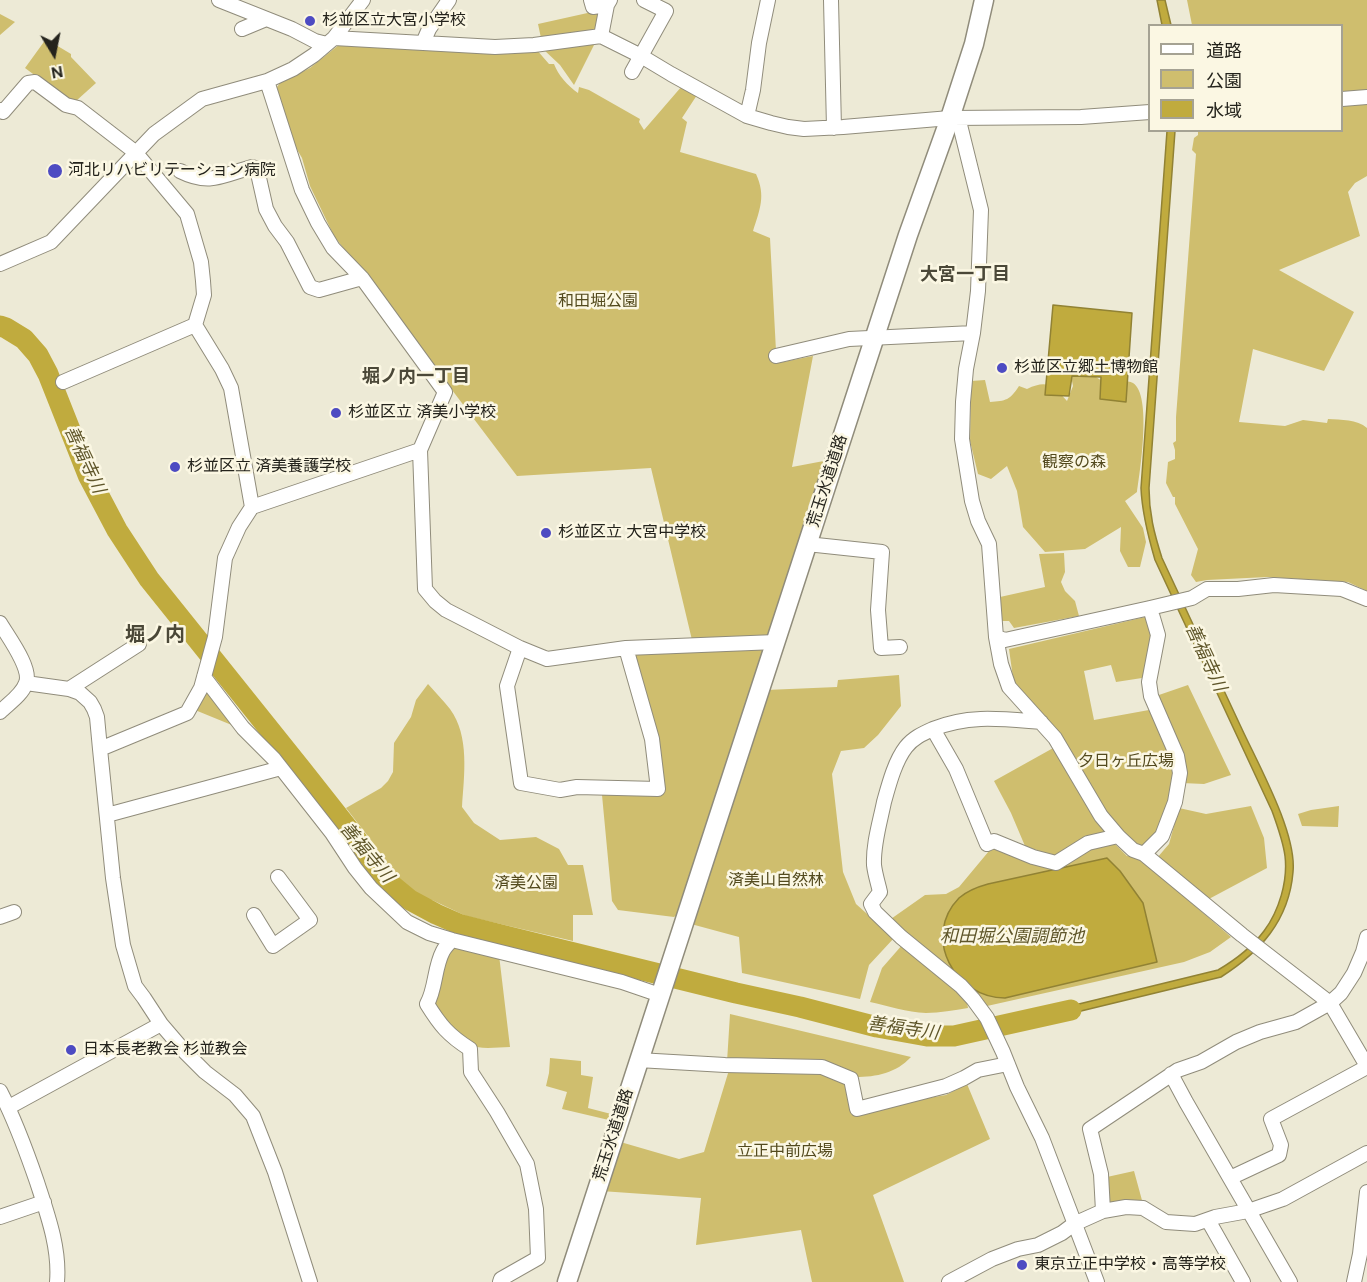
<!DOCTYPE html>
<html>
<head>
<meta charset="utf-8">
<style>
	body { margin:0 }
	#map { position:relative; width:1367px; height:1282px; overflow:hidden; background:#edead6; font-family:"DM Sans","Noto Sans JP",sans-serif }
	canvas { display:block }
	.legend { position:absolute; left:1148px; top:24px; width:195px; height:108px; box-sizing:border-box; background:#fbf7e3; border:2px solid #a5a293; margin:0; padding:8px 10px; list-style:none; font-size:18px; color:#24231c }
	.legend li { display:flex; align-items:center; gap:12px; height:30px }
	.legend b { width:30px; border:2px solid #a5a293 }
	.north { position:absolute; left:24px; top:24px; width:60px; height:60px; -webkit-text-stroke:4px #fbf7e3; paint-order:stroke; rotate:170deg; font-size:16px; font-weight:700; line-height:24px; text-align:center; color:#24231c }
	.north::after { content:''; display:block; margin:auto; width:21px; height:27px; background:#24231c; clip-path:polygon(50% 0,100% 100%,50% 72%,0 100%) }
</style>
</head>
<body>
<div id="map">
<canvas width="1367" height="1282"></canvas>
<ul class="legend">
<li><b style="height:8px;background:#fff"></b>道路</li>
<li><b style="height:16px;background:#cfbe6e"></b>公園</li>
<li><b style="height:16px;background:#c0ab3e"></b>水域</li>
</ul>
<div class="north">N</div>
</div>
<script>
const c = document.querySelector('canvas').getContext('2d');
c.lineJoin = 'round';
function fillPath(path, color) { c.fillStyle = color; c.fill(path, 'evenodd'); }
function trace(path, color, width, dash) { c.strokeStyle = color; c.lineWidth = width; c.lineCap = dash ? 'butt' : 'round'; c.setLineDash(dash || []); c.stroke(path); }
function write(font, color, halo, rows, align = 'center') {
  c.font = font + ' "DM Sans","Noto Sans JP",sans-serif'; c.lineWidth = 5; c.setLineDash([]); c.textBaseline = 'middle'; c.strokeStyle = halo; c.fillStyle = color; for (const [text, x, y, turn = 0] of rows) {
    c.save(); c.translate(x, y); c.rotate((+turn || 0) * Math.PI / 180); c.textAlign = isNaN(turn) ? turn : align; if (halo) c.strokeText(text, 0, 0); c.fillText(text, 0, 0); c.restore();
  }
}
const green = new Path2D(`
	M1187,0h180v176l-12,7 -7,9 12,44 -81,34 75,42 -30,59 -71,-22 -14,73 46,4 18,-6 24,3 1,-4c13,1 29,0 39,9v163l-19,-9 -81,-5 -60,3 -11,2 -5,-7 7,-26 -23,-45v-7h-2l-7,-14 2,-21 7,-3v-9l-2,-7 3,-2v-24l20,-263 -4,-4 2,-12 4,-3v-5h144v-104l-150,-1z
	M592,12l9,4 -6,16 -54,6 -3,-14z
	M0,14l15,8 -15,13z
	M46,39l25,15v3l25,26 -20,18 -8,-1 -43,-32z
	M476,39l14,14 46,-4 13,15h5c4,11 14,22 24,29l1,-6 10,3 51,29 -1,3 5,8 38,-44 15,9 -15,23 5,4 -7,30 76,22c10,22 4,35 -3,57l17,7 6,113 2,12 35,-7 -21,111 37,-7 -61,178 -76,2 -41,-172 -134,8 -142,-188 -41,-52 -24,-50 -8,-28 -7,-12 -14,-38 -4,-21 9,-12h10l14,-7 30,-24 94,7z
	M595,43l-21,42 -14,-20 -17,-16z
	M1090,373l15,10c8,-1 20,-4 28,0 19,12 7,88 4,109l-12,9 18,27 3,14 -6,25h-12l-8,-16 1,-24 -36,22 -40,3 -22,-25 -6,-36 -10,-25 -16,13 -13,-5 -8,-33 1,-60 14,-1 5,22c16,-1 20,-2 29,-16l8,3c21,-10 26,-3 40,12l6,-15 -2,-10z
	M1064,553l1,19 -4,10 4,9 10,10 4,15 -65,12 -5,-7h-7l-2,-24 45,-10 -6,-33z
	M1145,617l9,18 -7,39 -5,4 -26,4 -5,-17 -27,6 10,49 55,-10c7,13 19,33 23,47 8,31 -8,59 -20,86l-14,4 -17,-13 -107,-149 -5,-36z
	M765,649l-87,265 -4,3 -56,-7 -6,-9 -10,-106 1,-4 60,2 -32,-140z
	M899,675l2,31 -23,29 -14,13 -23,3 -9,23 11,98 13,32 38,34 -25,27 -9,34 -118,-26 -3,-36 -48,-13 75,-234 71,-3 1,-7z
	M428,684c7,8 15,16 22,25 20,27 14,67 12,98l12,16 26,17 36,-3 23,12 9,16h15l10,50h-20v26l-107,-25 -34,-16 -13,-1 -22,-17 -14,-15 -11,-15 -5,-17 -21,-27 35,-20 7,-7 5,-9 1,-29 17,-26 5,-17z
	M1188,685l43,90 -27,9 -22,-1 -26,-87z
	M207,687l32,41 -44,-18z
	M1055,747l54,86 -52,24 -32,-11 -14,-33 -17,-32z
	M1251,806l13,32 3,30 -60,32 -50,-42 12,-14 10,-36 27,6z
	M1339,806l-1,21 -36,-1 -4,-12 13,-4z
	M1114,843l13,13 11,1 93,80 -21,15 -26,10 -197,44 -20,-20 -79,-65 37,-26 21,-1 13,-7 30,-36 7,-6 69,19 28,-16z
	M450,944l49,11 11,92c-11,0 -22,2 -33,0 -16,-4 -34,-30 -44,-43z
	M903,944l63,53 2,11c-14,2 -28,5 -42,5 -19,-1 -38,-7 -56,-11l12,-34z
	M730,1014l181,43c-15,16 -34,20 -56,20l-128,-15z
	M550,1058l31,3v14l12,2 -5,31 27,7 -2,6 -51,-12 5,-17 -21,-6 3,-13z
	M729,1070l91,1 28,11 6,33 27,-9 65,-11 21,-11 23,55 -117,56 31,87h-92l-11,-52 -105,15 5,-47 -100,-7 16,-50 62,18 25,-7z
	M1134,1171l9,33 -31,1 -4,-4 -1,-24z`);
const water = new Path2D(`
	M1157,0h8l6,25h-9z
	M1167,131h8l-26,357c0,25 5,45 13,70 26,56 53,113 79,169 17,37 56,106 52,145 -4,49 -33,80 -72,105l-177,43 -2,-7 176,-43c17,-10 34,-23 46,-39 15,-20 24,-50 21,-75 -2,-15 -8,-31 -13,-45l-117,-251c-7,-24 -13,-47 -14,-72z
	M1053,305l79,8 -6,89 -26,-3 1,-22 -29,-1 -3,20 -24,-1z
	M1107,858l13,13 23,32 14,59 -152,36c-50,0 -84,-61 -46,-100 8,-7 18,-11 29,-14z`);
const river = new Path2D(`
	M0,326l6,2 18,11 14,16 10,19 40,101 29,55 32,49 153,191 52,66 33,45 23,19 26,14 25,11 48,12 227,56 64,14 77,20 50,9h27l117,-26`);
const minor = new Path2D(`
	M219,0l73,29 23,12 12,3
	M591,0l2,7 14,-2
	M831,0l3,128
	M242,29l24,-10
	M601,36l6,-31 3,-5
	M334,38l161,9 39,-2 67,-9 40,20 30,18 76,42 24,7 17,4 16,2 39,-2 107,-9 131,-1 69,-5
	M423,43l6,-14 20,-29
	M632,72l34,-61 -22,-11
	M267,81l35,109 16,33 15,25 29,30 83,114 -25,58 5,139 10,12 11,9 74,38 27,11 79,-11 150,-6
	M1342,99l25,-2
	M0,110l3,2 25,-29 7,-1 31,23 12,3 57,44 52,62 14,48 2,19 1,14 -9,30 27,44 9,19 21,119
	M747,116l6,-26 6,-47 9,-43
	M950,118l10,7 21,85 -3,81 -5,42 -7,36 -3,33 -1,37 10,62 6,20 11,23 7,93 5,27 8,23 46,51 46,78 17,20 15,14 11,4 98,81 88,68 37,63
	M180,171c30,15 43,4 72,-4l5,2 9,40 9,17 12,16 23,45 9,3 43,-12
	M0,264l51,-22 103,-108 48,-35 65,-18 26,-12 21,-14 20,-17 29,-38
	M776,356l73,-17 124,-6
	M63,382l132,-57
	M807,544l75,8 -4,58 3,38 19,-1
	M0,623c8,14 32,45 26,60 -4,12 -18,21 -26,29
	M996,637l9,3 145,-32 42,-10 15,-9h31l36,-4 68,4 25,10
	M520,648l-13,38 14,97 39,7 17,-3 81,2 -6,-50 -26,-91
	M204,677l39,51 31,31 58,74 23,35 16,20 36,34 22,11 23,7 170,42 38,13
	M26,683l43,6 11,4 10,9 4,7 3,8 3,32 13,129 10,67 12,41 9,12 17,26 24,28 20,20 30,23 18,21 22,56 35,110
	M69,689l70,-45
	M1041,722c-38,-3 -72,-8 -108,7 -11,5 -20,9 -27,18 -11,14 -17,37 -22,55 -4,20 -11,42 -10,63 1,9 4,18 6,27l-9,12 4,8 26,25 60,49 12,13 14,19 16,34 14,35 25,51 55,144
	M933,729l23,40 31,75 7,-3 39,16 23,6 32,-20 30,-7
	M100,749l87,-36 14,-25 14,-51 10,-79 14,-31 13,-20 168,-57
	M107,815l174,-47
	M1144,854l18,-18 13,-34 5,-29 -3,-17 -26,-60 -2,-14 9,-47 -8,-27
	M254,915l19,31 37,-26 -32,-43
	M0,917l14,-5
	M452,940c-3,3 -7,7 -9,11 -9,17 -7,37 -16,53 13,21 21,31 43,45l1,23 26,40 30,52 9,45 2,49 -37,21 -1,3
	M638,1060l87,5 97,2 29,12 6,30 89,-23 18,-8 14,-8 30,-6
	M1171,1074l15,28 104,180
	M0,1091c15,29 26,59 37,91 10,31 23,66 20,100
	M9,1107l152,-83
	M1230,1178l49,-23 2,-10 -10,-26 96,-52
	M1103,1211l-2,-37 -11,-45 88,-59 23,-8 35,-20 24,-10 36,-10 34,-19 11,-10 13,-20 9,-21 4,-15
	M0,1217l44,-15
	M1208,1220l35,62
	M949,1282l43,-23 26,-10 20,-4 24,-12 12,-9 29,-13 23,-4 17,1 23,14 29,2 20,-7 33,-6 35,-12 84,-46
	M1354,1282l6,-28 7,-62`);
const secondary = new Path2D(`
	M567,1282l341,-1047 42,-117 24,-74 10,-44`);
const markers = [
	[310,21,6,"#4d4bc2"],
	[55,171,8,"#4d4bc2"],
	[1002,368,6,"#4d4bc2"],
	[336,413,6,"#4d4bc2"],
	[175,467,6,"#4d4bc2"],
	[546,533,6,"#4d4bc2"],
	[71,1050,6,"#4d4bc2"],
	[1022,1265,6,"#4d4bc2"]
];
const poiNames = [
	["杉並区立大宮小学校",322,21],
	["河北リハビリテーション病院",68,171],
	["杉並区立郷土博物館",1014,368],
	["杉並区立 済美小学校",348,413],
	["杉並区立 済美養護学校",187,467],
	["杉並区立 大宮中学校",558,533],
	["日本長老教会 杉並教会",83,1050],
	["東京立正中学校・高等学校",1034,1265]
];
const parkNames = [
	["和田堀公園",598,302],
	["観察の森",1074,463],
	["夕日ヶ丘広場",1126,762],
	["済美山自然林",776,881],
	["済美公園",526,884],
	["立正中前広場",785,1152]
];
const streetNames = [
	["荒玉水道道路",828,481,-72],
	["荒玉水道道路",614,1135,-72]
];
const neighbourhoodNames = [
	["大宮一丁目",965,275],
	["堀ノ内一丁目",416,377]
];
const waterNames = [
	["善福寺川",84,460,65],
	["善福寺川",1205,658,65],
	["善福寺川",366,853,50],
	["和田堀公園調節池",1012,937],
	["善福寺川",903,1029,8]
];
const quarterNames = [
	["堀ノ内",155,636]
];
fillPath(green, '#cfbe6e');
fillPath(water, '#c0ab3e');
trace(water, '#918234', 1.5);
trace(river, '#c0ab3e', 21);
trace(minor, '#908c7b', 16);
trace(secondary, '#908c7b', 21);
trace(minor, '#fff', 14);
trace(secondary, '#fff', 18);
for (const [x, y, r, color] of markers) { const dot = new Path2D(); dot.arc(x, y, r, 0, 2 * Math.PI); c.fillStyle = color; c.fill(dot); trace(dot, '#fbf7e3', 2); }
write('16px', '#24231c', '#fbf7e3', poiNames, 'left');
write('16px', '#534a1e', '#fbf7e3', parkNames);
write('16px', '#24231c', '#fbf7e3', streetNames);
write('bold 18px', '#4b4838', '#fbf7e3', neighbourhoodNames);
write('italic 18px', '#5f562a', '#fbf7e3', waterNames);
write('bold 20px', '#4b4838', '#fbf7e3', quarterNames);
</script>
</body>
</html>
